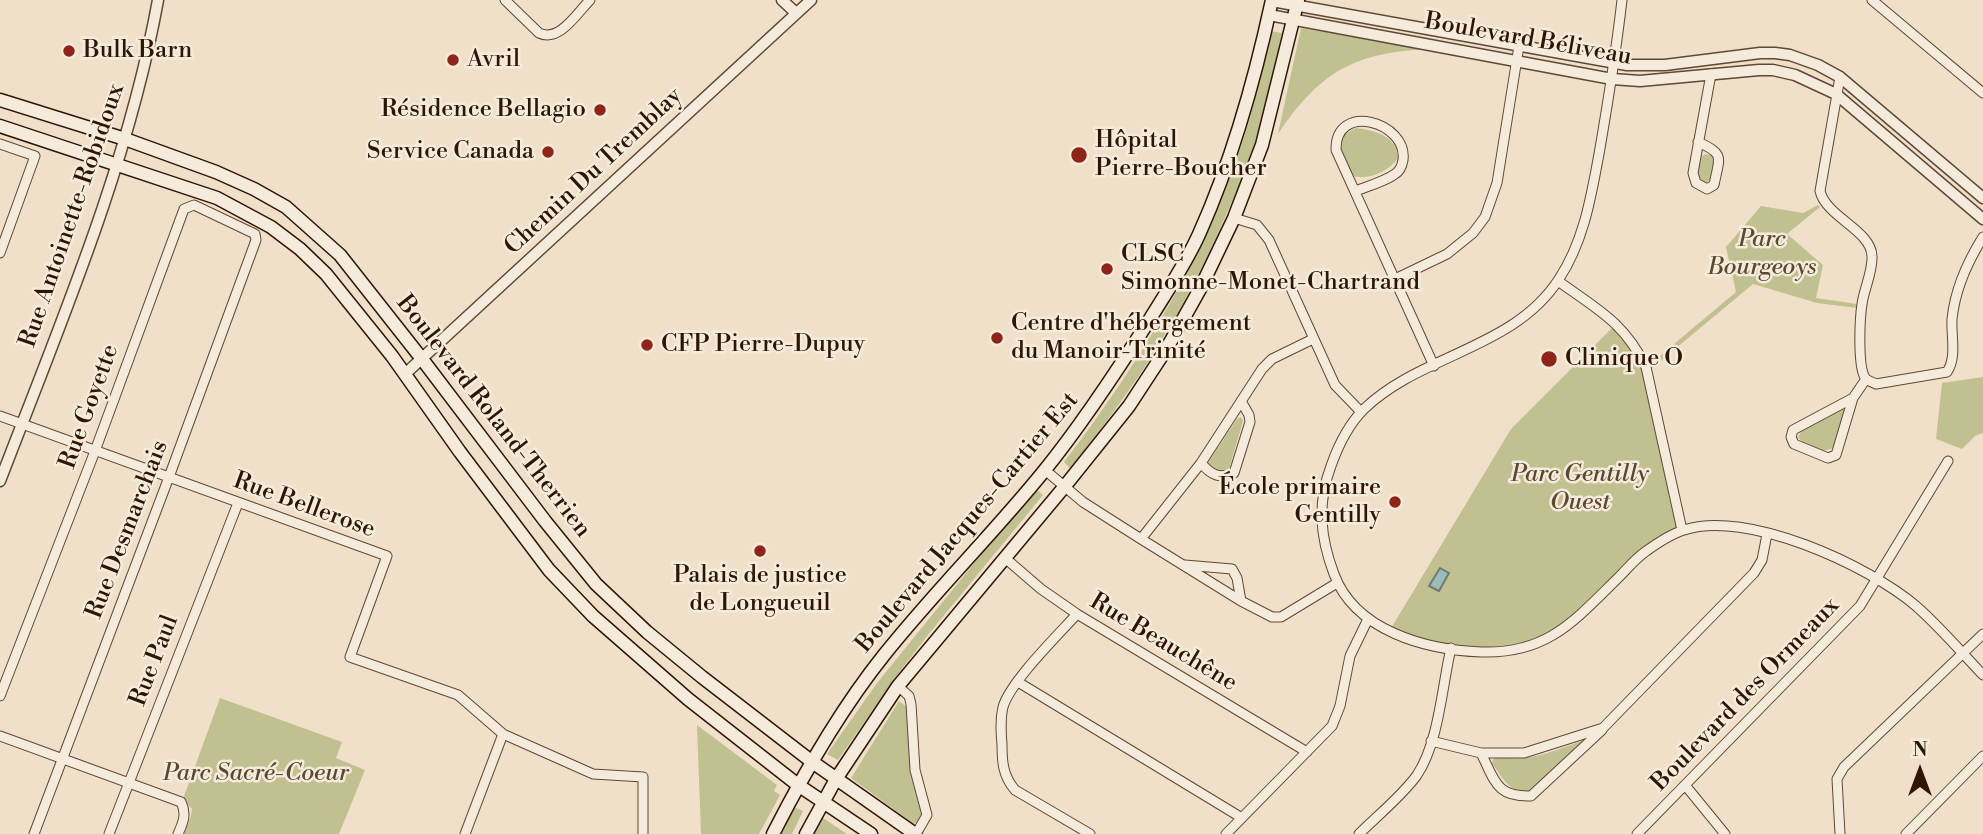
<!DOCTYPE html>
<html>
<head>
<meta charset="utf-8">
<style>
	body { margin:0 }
	#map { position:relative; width:1983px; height:834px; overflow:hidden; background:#f0e0c9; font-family:"Libre Bodoni",serif }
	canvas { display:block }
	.north { position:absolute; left:1885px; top:736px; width:70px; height:70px; -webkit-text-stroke:5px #f5ebdc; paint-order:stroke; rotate:0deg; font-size:19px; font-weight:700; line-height:28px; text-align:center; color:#2f1504 }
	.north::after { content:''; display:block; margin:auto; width:24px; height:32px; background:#2f1504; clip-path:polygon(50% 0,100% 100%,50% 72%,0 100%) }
</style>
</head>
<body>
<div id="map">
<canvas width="1983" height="834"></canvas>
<div class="north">N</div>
</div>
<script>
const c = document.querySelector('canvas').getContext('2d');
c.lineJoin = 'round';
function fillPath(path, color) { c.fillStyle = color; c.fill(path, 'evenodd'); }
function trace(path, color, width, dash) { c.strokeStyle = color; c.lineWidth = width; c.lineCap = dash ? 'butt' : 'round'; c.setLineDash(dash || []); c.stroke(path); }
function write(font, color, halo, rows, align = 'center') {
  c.font = font + ' "Libre Bodoni",serif'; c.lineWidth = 5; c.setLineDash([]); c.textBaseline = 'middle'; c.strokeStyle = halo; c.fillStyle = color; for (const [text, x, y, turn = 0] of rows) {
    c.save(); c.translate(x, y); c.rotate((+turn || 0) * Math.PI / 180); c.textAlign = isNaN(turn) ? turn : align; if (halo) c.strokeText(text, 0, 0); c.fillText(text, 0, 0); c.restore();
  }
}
const green = new Path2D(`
	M1301,28l127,21c-75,4 -108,23 -150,85z
	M1271,31l11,2c-9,36 -16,73 -26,108 -8,25 -19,50 -30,74 -41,96 -90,172 -156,253l-6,-6c75,-98 143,-209 181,-328 11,-34 18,-69 26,-103z
	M1356,128c18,2 41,8 42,30 -10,14 -28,22 -46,18 -9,-20 -22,-36 4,-48z
	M1706,154l5,1 3,5 -3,19 -7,5 -4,-2 -3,-6 5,-20z
	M1818,205l2,2 -33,27 36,31 -7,33 41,6v4l-40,-5 -64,-19 -102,85 -2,-4 87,-73 -10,-45 35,-41 42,7z
	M1616,324l27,43 37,161 -37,23 -63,63 -51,31 -44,5 -47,-7 -48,-13 121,-201z
	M1983,377v56l-8,3 -13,13 -26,-10 6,-56z
	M1844,407l2,6 -12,34c-11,8 -29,1 -36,-10l4,-7z
	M1241,417l2,4 -15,51h-13l-8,-8 30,-45z
	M1035,488l8,7 -115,140 -34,44 -56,81 -11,-6 50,-71z
	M220,698l122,44 -6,16 29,12 -26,64h-155l7,-18 1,-7 -9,-10z
	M899,701l9,7 4,70 10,39 -8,7 -63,-46z
	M697,725l80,60 -3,6 6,4 -21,39h-58z
	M1588,739l-55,51c-23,5 -29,-10 -41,-27l1,-4c9,-2 19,0 29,-1 23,-2 44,-12 66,-19z
	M794,807l9,4 -11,23h-11z
	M822,818h1l24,16h-33z`);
const water = new Path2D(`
	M1440,568l9,5 -10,18 -10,-5z`);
const minor = new Path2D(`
	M505,0l34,33c20,10 38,-20 51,-33
	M1622,0c-6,52 -14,102 -23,154 -8,43 -15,87 -40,125 -45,70 -138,75 -195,130 -15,15 -26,37 -33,57 -14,37 -11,71 3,108 21,57 92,76 148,78 66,2 93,-32 137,-75 8,-8 16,-18 26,-25 11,-8 26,-18 39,-22 62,-21 184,35 232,76 24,21 45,46 67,69
	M1872,0l111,93
	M1840,77l-20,114c6,26 51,39 52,65 1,15 -8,33 -10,48 -2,13 -5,65 4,75 3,2 6,3 10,5l71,-12c10,-15 4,-35 5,-53 3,-29 16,-58 31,-82
	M1698,142c28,12 21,16 16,43l-7,4 -11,-6 -3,-10 18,-99
	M0,144l35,12 -35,97
	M1355,191c13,-5 29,-9 40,-17 5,-3 7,-8 8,-14 5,-38 -68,-59 -67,-10l98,216
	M1234,218l23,7 12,15 66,145 26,27
	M1395,279l52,-25 26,-21 12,-16 12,-34 22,-137
	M1558,281c39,28 66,41 88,86l36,163
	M1853,398l-60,32 -2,7 3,7 34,14 8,-3 17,-57 13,-19
	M0,416l387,140 -37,101 108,38 45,39 90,40 50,3v57
	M1201,463c10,12 18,16 33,10l16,-51 -1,-7 -8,-14
	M1045,470l38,32 58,37 100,62 31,16h9l56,-34
	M1141,539l60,-76 61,-94 10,-10 41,-20
	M1005,558l36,31 36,25 230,138
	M1185,565l47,4 5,9 4,23
	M1077,614c-19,21 -67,68 -74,93 -3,12 -2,25 -1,38 0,17 1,31 13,45l75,44
	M1018,682l224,136
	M898,686l11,10 2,8 4,66 12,45 -11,19
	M0,696l95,-245 89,-242 10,-4 61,29 1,6 -87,237 -135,357
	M0,736l181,66c6,12 2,21 -3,32
	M1431,741l50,12h43l79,-25 151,-155 8,-13 5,-26
	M1481,753c14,28 15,44 50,43l71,-66
	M1685,785l40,49
	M109,834l129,-331
	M465,834l38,-100
	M1226,834l106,-108 8,-20 10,-50 18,-37
	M1359,834c18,-18 44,-39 58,-59 22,-33 25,-89 34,-127
	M1637,834l223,-228 88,-145
	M1840,834l-3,-55 7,-12 139,-133
	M1906,834l77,-78`);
const tertiary = new Path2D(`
	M782,0l14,13
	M1272,1l355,64h38l95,-12h15l15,2 28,10 22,12 143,121
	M1269,15l343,64 28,2 119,-11h14l22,5 41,19 147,125
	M405,374l406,-374
	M0,481c60,-157 128,-315 158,-481`);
const secondary = new Path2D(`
	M0,100l125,39 91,33 38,17 32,18 54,48 82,104 123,162 51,63 51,48 55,45 109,84 104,73
	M0,126l217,72 54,29 29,22 26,25 66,82 68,96 89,118 44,46 95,83 110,86 73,49
	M773,834c32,-63 67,-124 111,-179 51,-64 109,-121 160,-184 39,-48 73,-100 106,-152 17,-28 37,-57 50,-87 33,-74 55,-153 72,-232
	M806,834l30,-55 62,-93 167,-200 64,-80 38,-58 33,-59 34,-71 28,-73 36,-145`);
const markers = [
	[69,51,7,"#8f2418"],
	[453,60,7,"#8f2418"],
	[600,110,7,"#8f2418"],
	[548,152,7,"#8f2418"],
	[1079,155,9,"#8f2418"],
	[1107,269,7,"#8f2418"],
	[997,338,7,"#8f2418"],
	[647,345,7,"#8f2418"],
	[1549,359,9,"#8f2418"],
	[1395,502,7,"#8f2418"],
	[760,551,7,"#8f2418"]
];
const streetNames = [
	["Boulevard Béliveau",1528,40,10],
	["Chemin Du Tremblay",594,172,-43],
	["Rue Antoinette-Robidoux",73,216,-71],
	["Rue Goyette",90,407,-70],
	["Boulevard Roland-Therrien",493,417,52],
	["Rue Bellerose",304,506,20],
	["Boulevard Jacques-Cartier Est",968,523,-50],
	["Rue Desmarchais",128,530,-69],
	["Rue Beauchêne",1163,643,31],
	["Rue Paul",155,661,-69],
	["Boulevard des Ormeaux",1746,695,-46]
];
const poiNames = [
	["Bulk Barn",83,51],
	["Avril",467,60],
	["Résidence Bellagio",586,110,"right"],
	["Hôpital",1095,141],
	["Pierre-Boucher",1095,169],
	["Service Canada",534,152,"right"],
	["CLSC",1121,255],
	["Simonne-Monet-Chartrand",1121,283],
	["Centre d'hébergement",1011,324],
	["du Manoir-Trinité",1011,352],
	["CFP Pierre-Dupuy",661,345],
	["Clinique O",1565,359],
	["École primaire",1381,488,"right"],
	["Gentilly",1381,516,"right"],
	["Palais de justice",760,576,"center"],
	["de Longueuil",760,604,"center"]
];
const parkNames = [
	["Parc",1762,240],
	["Bourgeoys",1762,268],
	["Parc Gentilly",1580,475],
	["Ouest",1580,503],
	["Parc Sacré-Coeur",256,774]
];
fillPath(green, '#c1c091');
fillPath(water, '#9bbdba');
trace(water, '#707a71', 2);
trace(minor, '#5f4835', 11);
trace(tertiary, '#5f4835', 13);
trace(secondary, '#2f1504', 15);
trace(minor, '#f5ebdc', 9);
trace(tertiary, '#f5ebdc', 10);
trace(secondary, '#f5ebdc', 12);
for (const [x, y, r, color] of markers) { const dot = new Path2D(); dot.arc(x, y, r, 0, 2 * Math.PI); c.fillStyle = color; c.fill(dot); trace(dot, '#f5ebdc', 2.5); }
write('24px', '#2f1504', '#f5ebdc', streetNames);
write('24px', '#2f1504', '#f5ebdc', poiNames, 'left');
write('italic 24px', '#5b482e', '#f5ebdc', parkNames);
</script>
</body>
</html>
